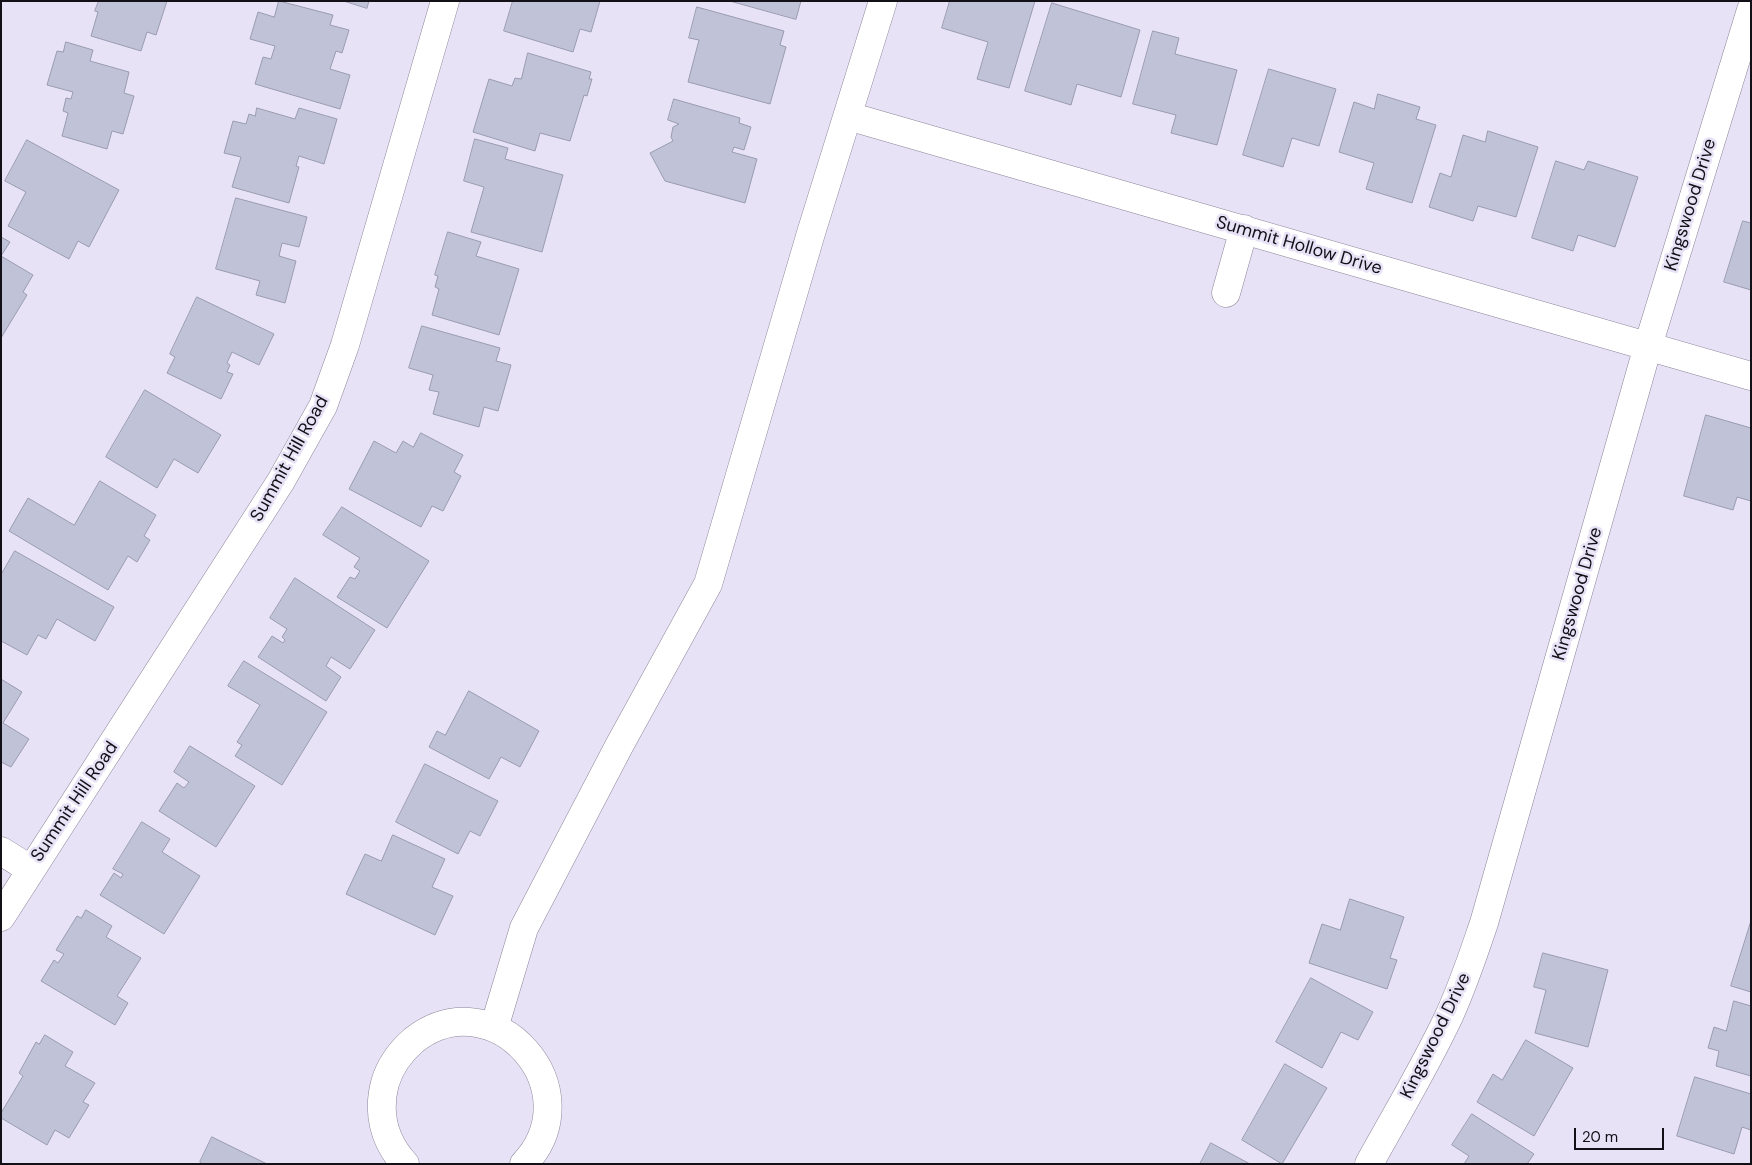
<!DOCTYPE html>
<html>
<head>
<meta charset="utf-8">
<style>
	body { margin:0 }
	#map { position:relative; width:1752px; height:1165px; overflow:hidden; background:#e8e2f7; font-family:"DM Sans",sans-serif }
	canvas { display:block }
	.frame { position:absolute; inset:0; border:2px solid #131017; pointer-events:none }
	.scale { position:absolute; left:1574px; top:1128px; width:90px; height:22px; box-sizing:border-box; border:2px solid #131017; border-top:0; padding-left:6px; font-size:15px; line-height:18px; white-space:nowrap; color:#131017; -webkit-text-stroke:4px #e8e2f7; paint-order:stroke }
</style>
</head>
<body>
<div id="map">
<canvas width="1752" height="1165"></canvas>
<div class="frame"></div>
<div class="scale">20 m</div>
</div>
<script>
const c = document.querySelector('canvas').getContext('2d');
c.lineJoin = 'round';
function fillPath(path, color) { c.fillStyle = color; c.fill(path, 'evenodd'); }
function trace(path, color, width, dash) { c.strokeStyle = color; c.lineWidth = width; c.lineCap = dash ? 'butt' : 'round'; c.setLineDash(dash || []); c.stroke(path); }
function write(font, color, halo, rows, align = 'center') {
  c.font = font + ' "DM Sans",sans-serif'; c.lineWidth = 5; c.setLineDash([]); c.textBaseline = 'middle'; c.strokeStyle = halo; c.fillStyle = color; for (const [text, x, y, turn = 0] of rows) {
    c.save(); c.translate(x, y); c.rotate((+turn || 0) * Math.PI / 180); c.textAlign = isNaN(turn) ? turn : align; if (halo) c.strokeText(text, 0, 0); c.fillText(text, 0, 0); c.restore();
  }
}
const building = new Path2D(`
	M99,1h68l-11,34 -9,-3 -6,19 -50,-15 7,-24 -3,-1z
	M279,1l54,14 -3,10 19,5 -7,23 -6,-2 -6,18 20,6 -10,34 -85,-25 8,-27 8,2 4,-13 -25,-7 8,-27 16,5z
	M344,1h25l-2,7z
	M513,1h87l-9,31 -11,-3 -7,23 -69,-21z
	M730,1h71l-5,18z
	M950,1h85l-26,87 -32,-9 11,-37 -46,-14z
	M1052,3l88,27 -19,67 -44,-13 -6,21 -46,-14z
	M697,7l87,24 -4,14 6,2 -16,57 -82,-22 11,-42 -10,-2z
	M1153,31l26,7 -4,16 62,16 -20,75 -46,-12 5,-18 -43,-11z
	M66,42l27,8 -3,11 39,11 -5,21 10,3 -11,38 -11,-3 -5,18 -45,-13 6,-23 -5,-2 3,-13 5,1 2,-7 -26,-7 10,-34 6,1z
	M528,53l63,19 -2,7h3l-5,17 -3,-1 -14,46 -30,-8 -5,18 -62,-19 16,-53 23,7 3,-8 6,1z
	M1269,69l67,20 -17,57 -27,-8 -9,29 -40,-12z
	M1378,94l42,13 -4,12 20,6 -24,78 -46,-14 8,-26 -35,-11 15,-50 20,7z
	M674,99l66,19 -1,5 12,4 -7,23 -10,-3 -2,5 25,7 -12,44 -80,-22 -15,-28 23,-12 -2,-4 2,-10 6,-3 -11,-4z
	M257,108l38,11 4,-11 38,11 -13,45 -25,-8 -3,10 3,1 -10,36 -57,-16 9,-30 -17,-4 9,-32 13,3 3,-10 6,2z
	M1488,131l50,16 -22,70 -38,-11 -5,15 -44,-14 11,-34 11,4 12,-42 22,7z
	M475,139l33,9 -3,11 58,16 -21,77 -71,-20 13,-45 -20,-6z
	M27,140l92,50 -30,57 -11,-6 -9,18 -61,-33 18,-34 -21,-11z
	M1556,161l28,9 4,-9 50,16 -23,70 -37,-12 -5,16 -41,-13z
	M236,198l71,19 -8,30 -17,-4 -3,13 17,5 -11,42 -29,-8 4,-14 -44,-12z
	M1743,221l8,2v67l-27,-8z
	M448,232l33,10 -5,14 43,13 -20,66 -67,-20 7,-26 -4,-2 3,-11 -3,-1z
	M1,237l9,5 -9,14 32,19 -10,17 4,3 -26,43z
	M197,297l77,37 -15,31 -27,-13 -5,11 3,2 -3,7 6,2 -12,25 -54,-26 8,-16 -5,-3z
	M422,326l78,22 -4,13 15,4 -13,46 -14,-4 -5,20 -46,-13 6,-22 -10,-2 4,-15 -24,-7z
	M145,390l76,45 -23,38 -24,-14 -17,29 -51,-31z
	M1706,415l45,13v73l-14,-4 -4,13 -49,-14z
	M421,433l42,22 -9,17 7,4 -18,35 -11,-5 -11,21 -72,-38 25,-48 22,12 7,-12 10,6z
	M100,481l56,34 -12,21 6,4 -13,22 -9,-6 -20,34 -99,-59 19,-33 46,27z
	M342,507l87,54 -42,67 -50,-31 13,-20 5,2 5,-8 -6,-4 6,-9 -37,-23z
	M15,551l99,56 -19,34 -38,-22 -11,20 -8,-4 -11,20 -26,-14v-66z
	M295,578l80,52 -25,39 -19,-12 -5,9 15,11 -15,24 -68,-44 14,-21 11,7 2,-3 -3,-3 5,-8 -17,-11z
	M244,661l83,51 -45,73 -47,-29 7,-11 -5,-3 23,-37 -32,-19z
	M1,679l21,13 -19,31 26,16 -18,28 -10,-5z
	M469,691l70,40 -19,36 -19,-10 -12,22 -60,-32 8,-16 8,4z
	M190,746l65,40 -39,61 -57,-36 18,-28 7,5 5,-6 -15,-10z
	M425,764l73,37 -18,35 -10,-5 -12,23 -62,-32z
	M142,822l28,17 -8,13 38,24 -36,58 -64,-39 14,-22 7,5 2,-4 -10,-5z
	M393,835l52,24 -13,28 21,9 -18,39 -89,-41 19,-40 16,7z
	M1350,899l54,18 -14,41 7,2 -10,29 -78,-26 13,-39 18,6z
	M86,910l26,16 -6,11 35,21 -24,38 11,7 -13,22 -74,-44 13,-21 4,3 6,-9 -8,-4 21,-34 4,2z
	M1751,921v71l-20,-6z
	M1543,953l65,17 -20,77 -53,-14 11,-43 -12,-3z
	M1311,978l62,34 -15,28 -17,-8 -19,36 -46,-26z
	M1734,1001l17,5v70l-35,-10 3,-15 -11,-3 6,-21 12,4z
	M45,1035l28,17 -8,14 30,17 -12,19 6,3 -20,33 -14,-8 -8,15 -46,-27v-5l22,-37 -4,-3 17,-31 3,2z
	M1526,1040l47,28 -39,68 -57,-34 16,-28 9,6z
	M1285,1064l42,24 -45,76 -40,-24z
	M1695,1077l56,17v36l-9,-3 -8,27 -57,-18z
	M1472,1114l62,40 -7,10h-63l5,-8 -17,-11z
	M212,1137l55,27h-64l-3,-2z
	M1211,1143l39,21h-50z`);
const minor = new Path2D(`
	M848,116l903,260
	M1226,293l18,-64
	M1,851l29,18
	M1,917l280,-436 42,-75 22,-61 100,-344
	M494,1028l30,-100 95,-182 89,-162 103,-351 72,-232
	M405,1164c-21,-23 -28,-51 -20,-81 5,-17 15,-31 29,-43 80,-62 180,49 110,124
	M1369,1164c27,-49 56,-97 80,-148 14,-30 24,-61 35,-93l164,-577 103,-336`);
const streetNames = [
	["Kingswood Drive",1691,205,-73],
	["Summit Hollow Drive",1299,246,16],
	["Summit Hill Road",290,459,-61],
	["Kingswood Drive",1578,594,-74],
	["Summit Hill Road",75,802,-56],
	["Kingswood Drive",1436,1036,-64]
];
fillPath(building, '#c0c2d8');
trace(building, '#999baf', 1);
trace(minor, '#8d869a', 29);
trace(minor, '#fff', 28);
write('18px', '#131017', '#e8e2f7', streetNames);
</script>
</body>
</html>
